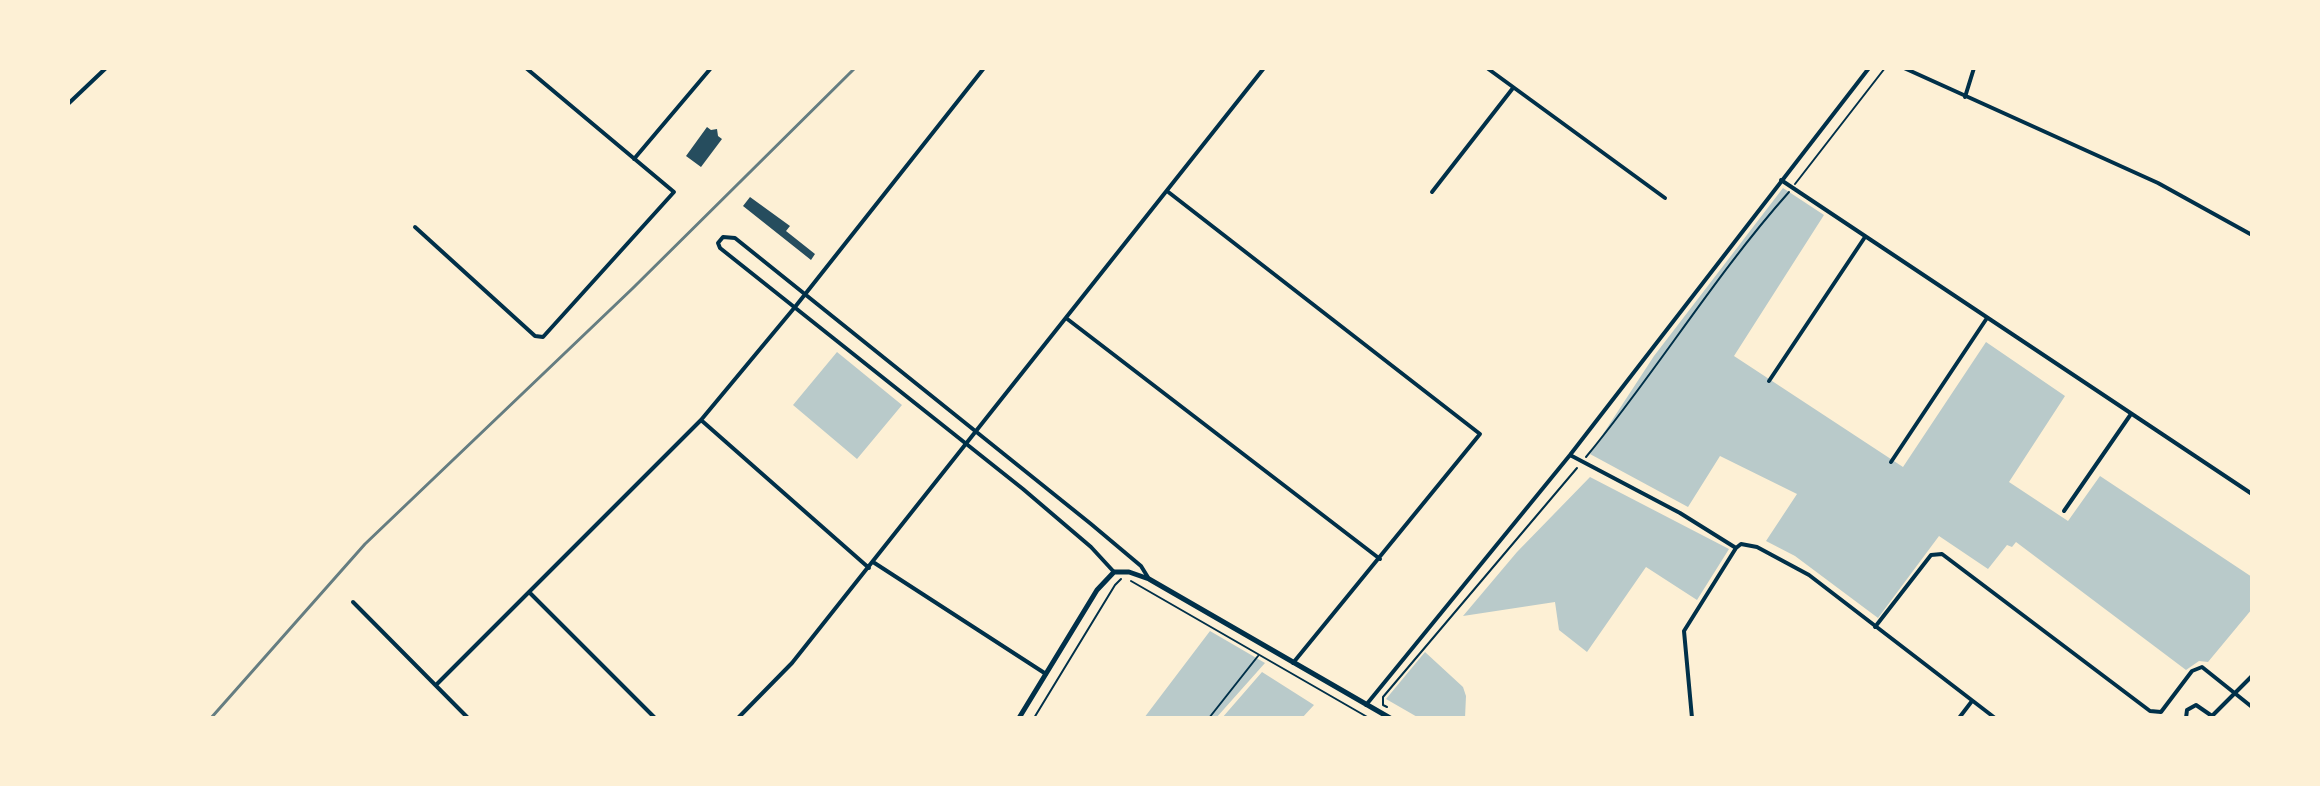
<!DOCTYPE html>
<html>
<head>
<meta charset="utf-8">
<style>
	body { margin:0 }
	#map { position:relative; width:2320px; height:786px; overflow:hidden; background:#fdf0d5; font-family:Montserrat,sans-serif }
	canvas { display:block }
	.frame { position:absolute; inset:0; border:70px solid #fdf0d5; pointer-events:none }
</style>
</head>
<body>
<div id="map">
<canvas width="2320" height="786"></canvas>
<div class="frame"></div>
</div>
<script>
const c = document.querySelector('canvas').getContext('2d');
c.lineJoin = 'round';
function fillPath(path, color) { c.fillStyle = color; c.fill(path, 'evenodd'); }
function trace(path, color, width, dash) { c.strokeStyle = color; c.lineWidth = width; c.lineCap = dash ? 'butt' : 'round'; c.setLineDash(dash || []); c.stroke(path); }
const green = new Path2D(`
	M1783,188l41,27 -90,141 169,111 83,-125 79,54 -56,86 59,39 32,-45 152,101v32l-44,53 -9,-1 -13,9 -170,-128 -4,5 -5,-2 -19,24 -49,-33 -61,82 -83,-62 -29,-15 31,-47 -77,-38 -32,51 -98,-53 64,-98z
	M837,352l65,53 -45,54 -64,-54z
	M1590,477l139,72 -32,51 -51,-33 -59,85 -28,-22 -4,-28 -92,14 54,-64z
	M1210,631l55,32 -49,55h-72z
	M1425,652l38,35 3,9 -1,22h-46l-33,-19z
	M1262,672l52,33 -12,13h-80z`);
const building = new Path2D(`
	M707,127l4,3 6,-1 1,7 4,3 -21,28 -15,-11z
	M750,197l40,29 -4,5 29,23 -4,6 -68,-54z`);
const path = new Path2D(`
	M1795,184l90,-116
	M1586,457c71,-86 129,-182 203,-265
	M1131,581l238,137
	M1387,707l-4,-2v-8l194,-229
	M1034,718l81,-133 6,-6
	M1209,718l49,-62`);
const minor = new Path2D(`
	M1487,68l178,130
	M1904,68l254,115 94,52
	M1965,97l9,-29
	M68,104l38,-36
	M634,159l77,-91
	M1781,180l471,314
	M1167,191l313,243 -187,229
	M1432,192l81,-104
	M415,227l120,109 8,1 131,-145 -148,-124
	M1066,318l314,241
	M1769,381l96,-144
	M701,420l168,148
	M1570,455l110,58 56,35 5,-4 16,3 52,28 186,143
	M1891,462l96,-144
	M2064,511l67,-97
	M873,562l173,112
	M1114,572l-23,-25 -68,-58 -303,-241 -2,-5 5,-6 12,1 356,286 50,42 8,13
	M529,592l126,126
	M353,602l115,116
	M1875,627l56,-72 11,-1 208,157 11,1 31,-41 10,-4 50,40
	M436,685l265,-265 94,-113 189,-239
	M1366,705l204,-250 299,-387
	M738,718l54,-55 472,-595
	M1692,718l-8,-87 52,-83
	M1959,718l13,-17
	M2186,718l1,-8 9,-5 16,11
	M2210,718l42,-42`);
const tertiary = new Path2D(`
	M1019,718l78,-128 17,-18h15l20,7 241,139`);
const rail = new Path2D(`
	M211,718l154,-174 268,-256 222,-220`);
fillPath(green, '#b9caca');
fillPath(building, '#264d5e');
trace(path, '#003049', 2);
trace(minor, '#003049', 4);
trace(tertiary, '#003049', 5);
trace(rail, '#657d81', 3);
</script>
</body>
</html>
